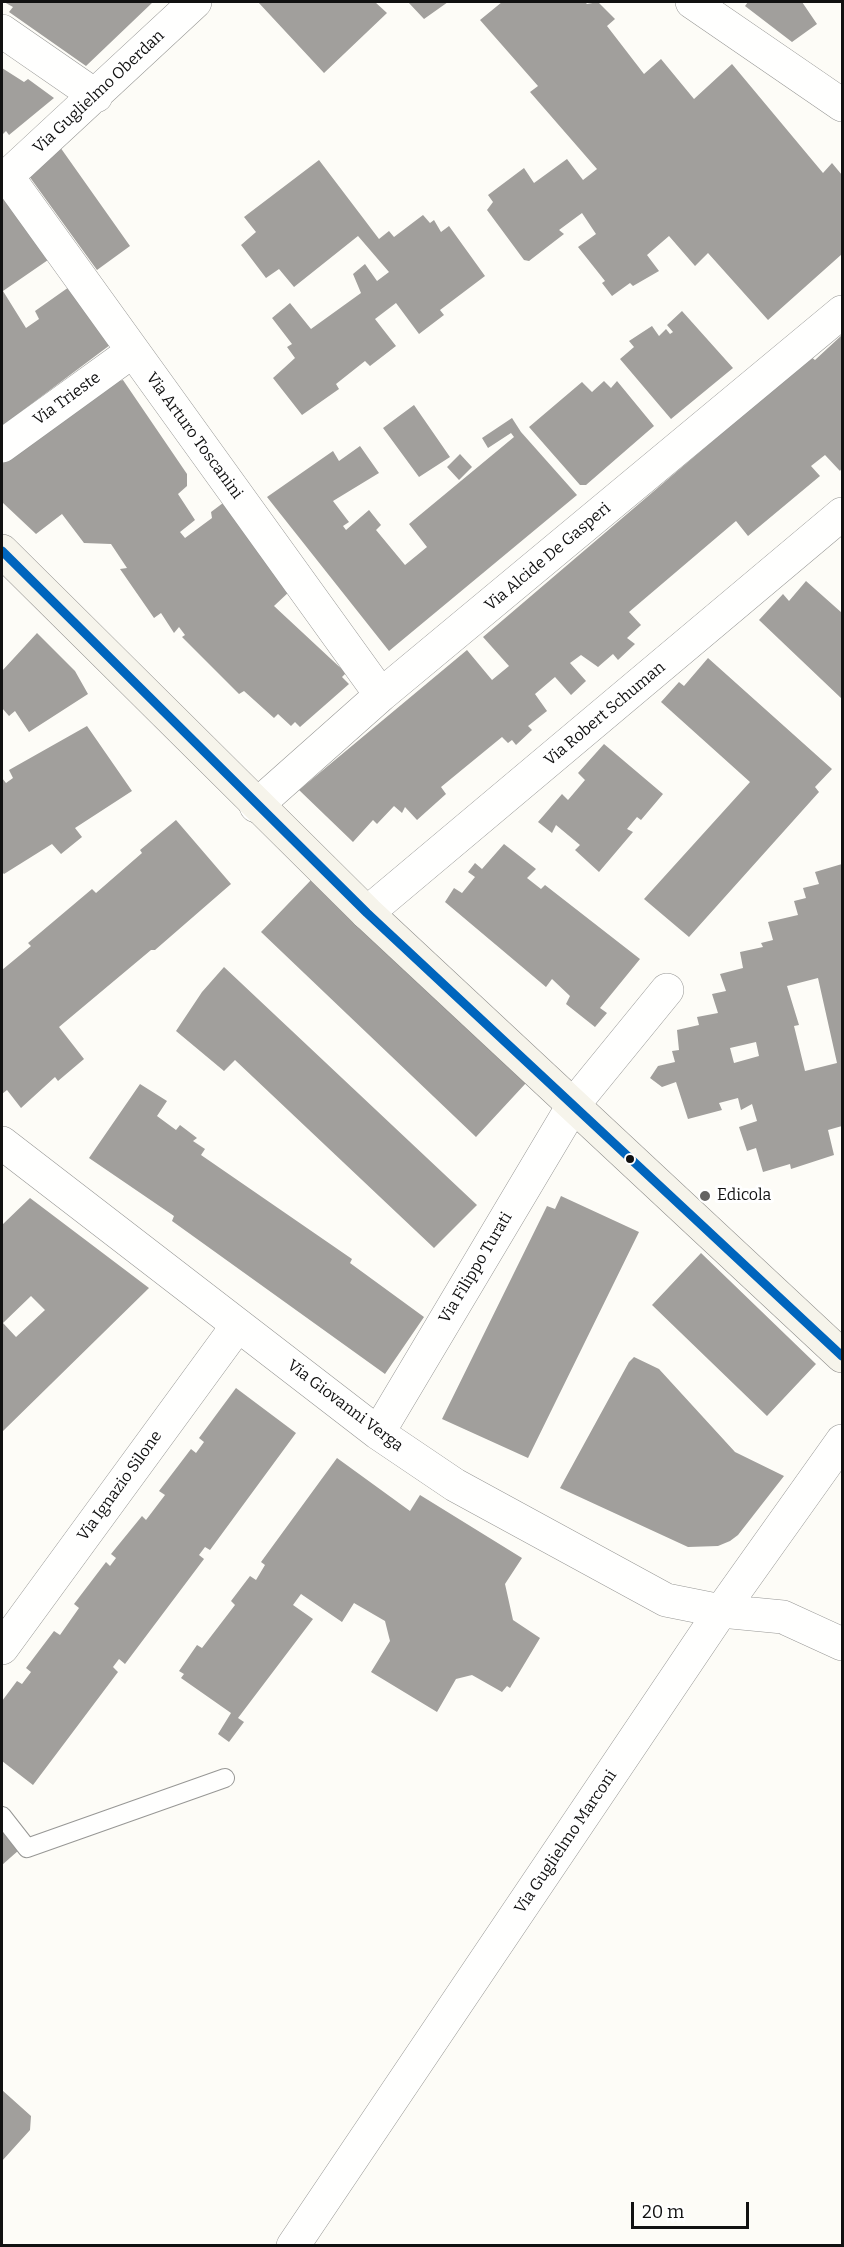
<!DOCTYPE html>
<html>
<head>
<meta charset="utf-8">
<style>
	body { margin:0 }
	#map { position:relative; width:844px; height:2247px; overflow:hidden; background:#fdfcf7; font-family:Bitter,serif }
	canvas { display:block }
	.frame { position:absolute; inset:0; border:3px solid #111; pointer-events:none }
	.scale { position:absolute; left:631px; top:2202px; width:118px; height:27px; box-sizing:border-box; border:3px solid #111; border-top:0; padding-left:8px; font-size:18px; line-height:21px; white-space:nowrap; color:#111; -webkit-text-stroke:4px #fff; paint-order:stroke }
</style>
</head>
<body>
<div id="map">
<canvas width="844" height="2247"></canvas>
<div class="frame"></div>
<div class="scale">20 m</div>
</div>
<script>
const c = document.querySelector('canvas').getContext('2d');
c.lineJoin = 'round';
function fillPath(path, color) { c.fillStyle = color; c.fill(path, 'evenodd'); }
function trace(path, color, width, dash) { c.strokeStyle = color; c.lineWidth = width; c.lineCap = dash ? 'butt' : 'round'; c.setLineDash(dash || []); c.stroke(path); }
function write(font, color, halo, rows, align = 'center') {
  c.font = font + ' Bitter,serif'; c.lineWidth = 6; c.setLineDash([]); c.textBaseline = 'middle'; c.strokeStyle = halo; c.fillStyle = color; for (const [text, x, y, turn = 0] of rows) {
    c.save(); c.translate(x, y); c.rotate((+turn || 0) * Math.PI / 180); c.textAlign = isNaN(turn) ? turn : align; if (halo) c.strokeText(text, 0, 0); c.fillText(text, 0, 0); c.restore();
  }
}
const building = new Path2D(`
	M4,2h149l-67,64 -77,-54 4,-5z
	M258,2h117l12,11 -63,60z
	M408,2h40l-24,17z
	M502,2h83l2,2 11,-2 17,17 -8,7 37,48 17,-15 33,40 38,-35 91,109 9,-10 10,12v79l-74,66 -60,-67 -13,13 -26,-30 -22,19 12,16 -26,15 -3,-3 -18,13 -10,-13 3,-2 -27,-34 18,-13 -14,-21 -23,17 5,4 -35,27 -5,-1 -37,-50 6,-8 -5,-7 36,-27 10,15 33,-24 16,21 14,-11 -67,-77 8,-6 -58,-66z
	M748,2h54l15,22 -25,18 -47,-36z
	M2,68l22,14 4,-3 26,19 -45,37 -3,-4 -4,4z
	M60,147l70,99 -33,24 -68,-94z
	M319,160l60,79 10,-8 5,6 29,-22 7,8 4,-3 7,12 8,-6 36,50 -45,34 4,5 -25,19 -23,-31 -21,16 21,27 -26,20 -5,-5 -29,23 3,5 -37,26 -29,-37 22,-20 -8,-11 5,-3 -20,-26 18,-15 21,26 50,-36 -8,-19 12,-10 12,17 12,-9 -31,-36 -64,51 -15,-18 -13,9 -25,-33 15,-13 -12,-15z
	M2,196l45,57 -3,3 4,4 -45,31 23,37 13,-9 -4,-8 34,-24 41,58 -108,81z
	M682,311l51,57 -62,51 -51,-60 14,-12 -5,-6 23,-15 7,10 7,-7 4,5 3,-2 -6,-7z
	M842,335v133l-2,3 -15,-16 -14,11 9,10 -72,60 -12,-15 -107,91 12,13 -14,13 8,6 -17,16 -5,-6 -15,13 -17,-12 -11,8 16,18 -15,14 -16,-18 -20,17 12,17 -19,15 4,4 -16,15 -4,-5 -4,3 -6,-6 -61,50 5,7 -29,26 -12,-13 -3,6 -8,-7 -17,18 -4,-4 -20,22 -54,-52 168,-140 25,30 17,-14 -26,-29 328,-280 4,3z
	M123,380l64,94v12l-9,8 17,26 -15,12 5,6 27,-20 -1,-6 16,-12 64,90 -17,16 72,67 -4,4 7,7 -49,43 -5,-5 -4,4 -13,-12 -4,4 -30,-27 -5,3 -57,-57 3,-2 -6,-8 -5,6 -13,-20 -7,5 -34,-49 7,-1 -16,-24 -27,-1 -22,-29 -26,20 -34,-32v-38l117,-83z
	M604,381l7,7 6,-7 37,45 -68,59h-6l-51,-58 53,-45 10,10z
	M414,405l36,52 -31,20 -36,-49z
	M512,418l9,14 56,63 -188,156 -122,-154 66,-46 6,10 21,-15 19,27 -46,28 16,21 -6,4 3,4 23,-20 12,15 -5,5 29,35 22,-18 -18,-23 105,-87 -3,-4 -23,15 -6,-10z
	M460,454l12,13 -13,13 -12,-13z
	M806,581l36,32v86l-83,-79 24,-26 6,7z
	M37,633l38,38 13,23 -59,38 -14,-21 -6,5 -7,-8v-37z
	M708,658l124,111 -17,18 4,5 -130,145 -45,-38 106,-117 -89,-80 18,-20 5,4z
	M87,726l45,65 -57,37 7,9 -21,17 -9,-10 -48,30 -2,-2v-94l4,5 7,-5 -4,-8z
	M604,744l59,50 -22,26 -4,-3 -10,12 6,3 -34,40 -24,-22 5,-5 -24,-20 -4,8 -14,-11 24,-28 6,6 17,-20 -7,-7z
	M176,820l55,64 -76,66h-4l-92,77 25,32 -26,22 -3,-4 -34,31 -14,-18 -5,4v-124l29,-24 -3,-3 64,-54 4,4 46,-40 -2,-3z
	M504,844l32,25 -9,9 14,11 4,-4 95,74 -40,49 7,5 -12,14 -29,-23 4,-8 -18,-17 -6,8 -101,-85 9,-14 8,5 13,-16 -7,-5 7,-9 7,6z
	M842,864v262l-14,4 6,25 -43,14 -1,-5 -27,8 -7,-24 -9,3 -8,-24 18,-6 -5,-17 -11,6 -3,-12 -19,5 3,7 -34,9 -12,-37 -14,5 -12,-9 8,-12 17,-4 -3,-11 7,-1 -2,-20 22,-5 -2,-8 21,-4 -6,-19 14,-3 -6,-17 23,-6 -3,-16 23,-5 -2,-4 12,-3 -5,-18 30,-7 -4,-14 12,-3 -3,-10 16,-4 -4,-12zM818,978l19,85 -32,8 -11,-45 5,-1 -12,-39zM756,1042l3,14 -25,7 -4,-15z
	M312,879l214,204 -50,54 -215,-205z
	M224,967l253,238 -43,43 -199,-188 -11,11 -48,-40 26,-39z
	M140,1084l27,17 -10,15 19,14 4,-5 17,13 -4,3 12,8 -4,6 151,104 -2,4 74,54 -39,57 -213,-153 2,-5 -85,-58z
	M561,1196l78,36 -111,226 -86,-39 105,-213 8,3z
	M30,1198l119,90 -147,144v-207zM31,1296l14,14 -29,27 -13,-14z
	M701,1253l115,111 -49,52 -115,-111z
	M634,1357l25,12 76,83 49,24 -46,59 -8,6 -12,5 -30,1 -128,-59 69,-126z
	M236,1388l60,45 -86,117 -5,-3 -6,8 5,4 -79,105 -6,-5 -6,8 5,5 -85,113 -31,-24v-60l15,-20 5,3 9,-12 -5,-4 28,-37 6,4 19,-27 -5,-4 32,-42 4,4 6,-8 -5,-4 31,-38 4,4 19,-25 -6,-4 32,-42 5,4 8,-11 -5,-4z
	M337,1458l73,53 10,-16 102,63 -17,26 8,36 27,18 -30,50 -3,-2 -5,6 -30,-17 -16,4 -19,33 -66,-40 19,-31 -5,-20 -31,-18 -12,19 -41,-28 -8,11 20,14 -75,99 6,4 -15,20 -11,-8 13,-21 -50,-35 3,-4 -5,-3 18,-26 5,3 33,-43 -4,-4 19,-25 6,4 9,-15 -4,-3z
	M2,1829l17,21 -17,15z
	M2,2090l29,26 -1,14 -28,31z`);
const lane = new Path2D(`
	M2,1816l25,32 198,-70`);
const street = new Path2D(`
	M692,2l150,103
	M2,31l94,65
	M7,176l374,519
	M2,181l193,-179
	M2,446l131,-95
	M256,806l125,-111 461,-383
	M367,913l475,-399
	M2,1143l376,290 77,52 211,115 55,11 62,6 59,27
	M378,1433l196,-329 93,-114
	M2,1648l236,-323
	M293,2246l428,-635 121,-170`);
const secondary = new Path2D(`
	M2,551l365,362 475,443`);
const bus1 = new Path2D(`
	M2,551l365,362 475,443`);
const markers = [
	[630,1159,5,"#111"],
	[705,1196,6,"#646362"]
];
const streetNames = [
	["Via Guglielmo Oberdan",99,92,-43],
	["Via Trieste",67,399,-36],
	["Via Arturo Toscanini",194,436,54],
	["Via Alcide De Gasperi",548,557,-40],
	["Via Robert Schuman",605,714,-40],
	["Via Filippo Turati",476,1268,-59],
	["Via Giovanni Verga",345,1406,37],
	["Via Ignazio Silone",120,1486,-54],
	["Via Guglielmo Marconi",566,1842,-56]
];
const poiNames = [
	["Edicola",717,1196]
];
fillPath(building, '#a19f9c');
trace(lane, '#979795', 20);
trace(street, '#979795', 34);
trace(secondary, '#8e8d8b', 34);
trace(lane, '#fffffe', 18);
trace(street, '#fffffe', 33);
trace(secondary, '#f6f4eb', 33);
trace(bus1, '#0065bd', 9);
for (const [x, y, r, color] of markers) { const dot = new Path2D(); dot.arc(x, y, r, 0, 2 * Math.PI); c.fillStyle = color; c.fill(dot); trace(dot, '#fff', 2); }
write('16px', '#111', '#fff', streetNames);
write('16px', '#111', '#fff', poiNames, 'left');
</script>
</body>
</html>
